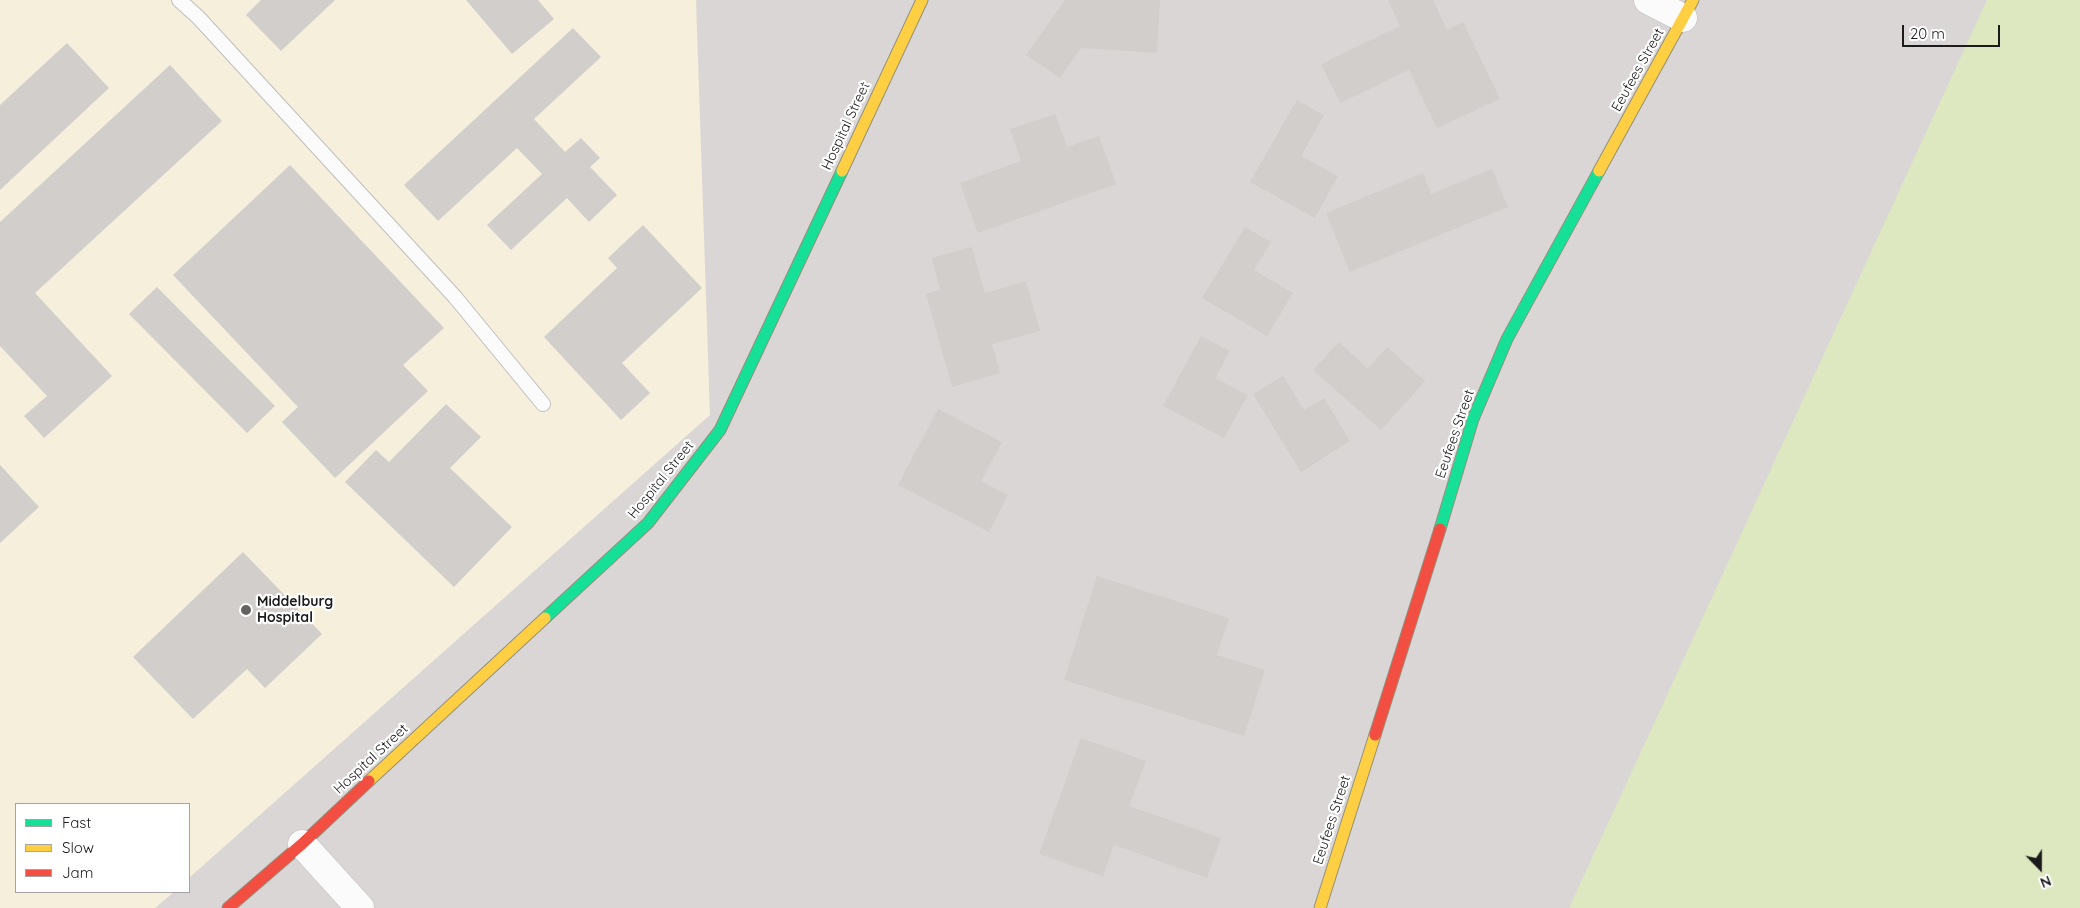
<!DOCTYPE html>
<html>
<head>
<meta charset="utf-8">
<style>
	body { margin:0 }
	#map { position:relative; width:2080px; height:908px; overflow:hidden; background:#eae6e3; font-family:Quicksand,sans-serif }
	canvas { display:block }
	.legend { position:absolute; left:15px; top:803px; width:175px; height:90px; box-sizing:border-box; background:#fff; border:1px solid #a4a4a4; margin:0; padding:6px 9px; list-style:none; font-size:15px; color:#1b1b1b }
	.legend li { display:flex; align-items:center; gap:10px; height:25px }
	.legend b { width:25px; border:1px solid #a4a4a4 }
	.north { position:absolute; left:2015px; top:843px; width:50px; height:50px; -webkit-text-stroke:4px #fff; paint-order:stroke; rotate:158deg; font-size:14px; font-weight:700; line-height:20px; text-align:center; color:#1b1b1b }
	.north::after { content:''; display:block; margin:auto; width:18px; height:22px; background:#1b1b1b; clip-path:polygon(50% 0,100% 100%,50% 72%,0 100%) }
	.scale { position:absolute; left:1902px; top:25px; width:98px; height:22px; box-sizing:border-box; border:2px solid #1b1b1b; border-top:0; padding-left:6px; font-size:15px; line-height:18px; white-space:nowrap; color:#1b1b1b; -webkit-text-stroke:4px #fff; paint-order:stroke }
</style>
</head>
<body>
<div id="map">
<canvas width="2080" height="908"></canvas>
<ul class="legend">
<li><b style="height:6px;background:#16e098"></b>Fast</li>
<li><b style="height:6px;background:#ffcf43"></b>Slow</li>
<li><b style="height:6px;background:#f24e42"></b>Jam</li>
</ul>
<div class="north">N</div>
<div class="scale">20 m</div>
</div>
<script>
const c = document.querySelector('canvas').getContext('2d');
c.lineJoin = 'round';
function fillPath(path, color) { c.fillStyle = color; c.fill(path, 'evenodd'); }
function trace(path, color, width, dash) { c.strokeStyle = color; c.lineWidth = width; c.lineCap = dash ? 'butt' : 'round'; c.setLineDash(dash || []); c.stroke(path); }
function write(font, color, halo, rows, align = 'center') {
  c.font = font + ' Quicksand,sans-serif'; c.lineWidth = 4.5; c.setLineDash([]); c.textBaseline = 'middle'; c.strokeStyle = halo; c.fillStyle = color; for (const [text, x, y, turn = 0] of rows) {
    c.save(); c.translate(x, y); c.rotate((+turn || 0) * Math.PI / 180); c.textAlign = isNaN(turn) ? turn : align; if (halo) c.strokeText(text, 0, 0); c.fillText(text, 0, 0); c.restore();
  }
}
const residential = new Path2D(`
	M0,0h2052l-444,908h-1608zM16,804h173v88h-173z`);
const education = new Path2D(`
	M0,0h696l14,415 -521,463v-74h-173v88h158l-19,16h-155z`);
const grass = new Path2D(`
	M1987,0h93v908h-511z`);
const building = new Path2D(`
	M261,0h74l-54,51 -35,-36z
	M466,0h72l16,19 -42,35z
	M1065,0h95l-3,53 -76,-5 -21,30 -34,-23z
	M1388,0h45l14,30 16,-8 37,77 -63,29 -28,-58 -69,33 -19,-39 79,-38z
	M573,28l28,29 -67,62 31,33 16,-14 19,20 -10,9 27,28 -28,27 -22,-24 -56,52 -24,-25 55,-51 -25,-26 -79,73 -34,-36z
	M67,43l42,45 -109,102v-85z
	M170,65l52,56 -187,172 77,83 -68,62 -20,-22 23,-20 -47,-50v-124z
	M1297,100l27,15 -23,41 37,20 -23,42 -65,-36z
	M1055,114l12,33 32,-11 17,48 -138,49 -18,-50 61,-22 -11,-32z
	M290,165l154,163 -41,37 25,26 -93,87 -53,-56 16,-15 -125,-132z
	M1492,169l16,38 -158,65 -24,-59 97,-40 8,21z
	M643,225l59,63 -80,75 28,30 -29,27 -77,-83 73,-69 -9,-10z
	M1245,227l26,15 -17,28 39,23 -26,43 -65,-38z
	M972,247l13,46 41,-12 14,50 -48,13 8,29 -48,14 -26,-93 14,-4 -8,-32z
	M157,287l118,119 -28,27 -118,-119z
	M1201,336l29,15 -15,27 33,17 -24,43 -61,-32z
	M1339,342l29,27 19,-22 38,34 -44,49 -68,-60z
	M1283,376l21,34 20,-12 26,43 -49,31 -48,-78z
	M446,404l35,33 -31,31 62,59 -58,60 -109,-105 31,-32 13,12z
	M938,409l64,33 -21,39 27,14 -19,37 -91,-47z
	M0,465l39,42 -39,36z
	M243,552l79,82 -57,54 -18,-19 -54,50 -60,-62z
	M1097,576l132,42 -12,37 48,15 -21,66 -180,-56z
	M1081,738l65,23 -17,45 92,32 -14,40 -93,-33 -11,31 -64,-22z`);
const lane = new Path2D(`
	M179,0l19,17 257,280 88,107`);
const street = new Path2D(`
	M1648,0l35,18
	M302,844l58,64`);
const fast = new Path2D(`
	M1440,529l33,-110 34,-80 92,-168
	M545,618l103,-95 72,-93 122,-259`);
const slow = new Path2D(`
	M842,171l80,-171
	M1599,171l94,-171
	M369,781l176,-163
	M1320,908l55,-173`);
const jam = new Path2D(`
	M1375,735l65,-206
	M228,908l74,-64 67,-63`);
const markers = [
	[246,610,6,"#636261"]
];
const streetNames = [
	["Eeufees Street",1638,70,-61],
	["Hospital Street",846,126,-65],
	["Eeufees Street",1455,434,-71],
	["Hospital Street",661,480,-51],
	["Hospital Street",371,759,-43],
	["Eeufees Street",1332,820,-72]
];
const poiNames = [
	["Middelburg",257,602],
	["Hospital",257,618]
];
fillPath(residential, '#d9d6d5');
fillPath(education, '#f6efdc');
fillPath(grass, '#dee8c0');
fillPath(building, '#d2cecc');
trace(lane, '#c1bfbe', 16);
trace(street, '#c1bfbe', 29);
trace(fast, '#94907c', 13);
trace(slow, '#94907c', 13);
trace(jam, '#94907c', 13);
trace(lane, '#fcfbfb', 14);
trace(street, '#fcfbfb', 28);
trace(fast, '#16e098', 11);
trace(slow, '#ffcf43', 11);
trace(jam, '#f24e42', 11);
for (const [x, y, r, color] of markers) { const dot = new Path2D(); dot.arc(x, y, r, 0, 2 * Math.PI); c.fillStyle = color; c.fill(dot); trace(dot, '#fff', 2); }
write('14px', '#1b1b1b', '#fff', streetNames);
write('bold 14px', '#1b1b1b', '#fff', poiNames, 'left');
</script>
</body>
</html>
